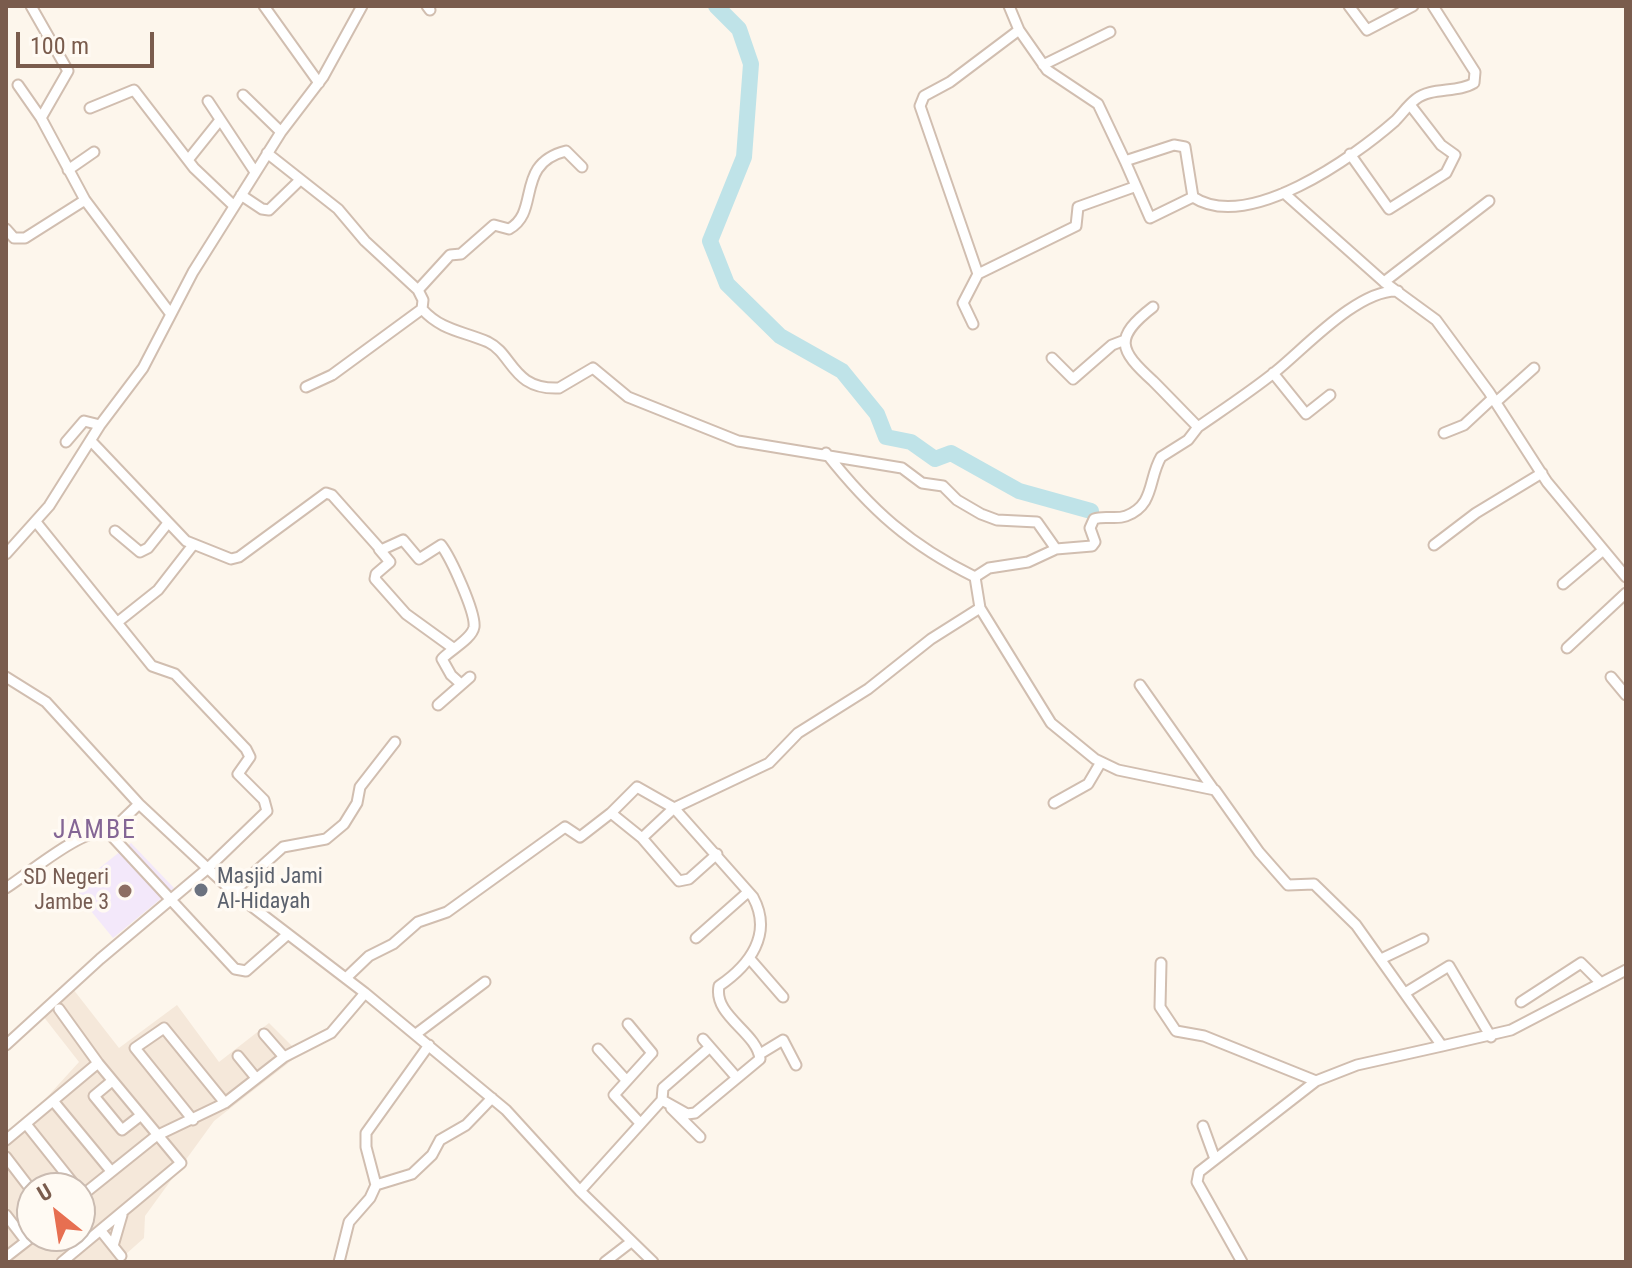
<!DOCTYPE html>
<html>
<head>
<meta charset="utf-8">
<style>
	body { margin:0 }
	#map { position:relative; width:1632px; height:1268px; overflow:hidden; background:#fdf6ec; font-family:"Roboto Condensed",sans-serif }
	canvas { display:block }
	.frame { position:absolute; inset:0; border:8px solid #7a5c4d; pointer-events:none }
	.north { position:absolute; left:16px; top:1172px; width:80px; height:80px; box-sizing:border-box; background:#fffaf3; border:2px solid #cabbb1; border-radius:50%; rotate:330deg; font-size:22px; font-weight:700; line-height:32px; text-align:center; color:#7a5c4d }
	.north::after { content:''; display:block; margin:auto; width:28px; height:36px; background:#e76f51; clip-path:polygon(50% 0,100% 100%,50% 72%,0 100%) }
	.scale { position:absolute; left:16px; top:32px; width:138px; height:36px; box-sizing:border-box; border:4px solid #7a5c4d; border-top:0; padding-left:10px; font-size:24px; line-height:28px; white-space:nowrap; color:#7a5c4d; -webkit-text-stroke:6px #fffaf3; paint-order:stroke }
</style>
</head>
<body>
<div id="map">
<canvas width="1632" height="1268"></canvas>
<div class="frame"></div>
<div class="north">U</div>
<div class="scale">100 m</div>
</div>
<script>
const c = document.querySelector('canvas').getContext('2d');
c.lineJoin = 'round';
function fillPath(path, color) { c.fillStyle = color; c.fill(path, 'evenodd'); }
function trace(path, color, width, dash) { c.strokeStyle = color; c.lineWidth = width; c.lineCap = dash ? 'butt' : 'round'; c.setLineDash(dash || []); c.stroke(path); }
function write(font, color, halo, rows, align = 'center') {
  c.font = font + ' "Roboto Condensed",sans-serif'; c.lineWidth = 7; c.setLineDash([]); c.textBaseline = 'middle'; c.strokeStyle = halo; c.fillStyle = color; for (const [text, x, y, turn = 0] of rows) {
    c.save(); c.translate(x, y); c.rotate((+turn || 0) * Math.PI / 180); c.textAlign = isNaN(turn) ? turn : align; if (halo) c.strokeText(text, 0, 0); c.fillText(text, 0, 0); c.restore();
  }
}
const residential = new Path2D(`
	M73,989l46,59 58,-43 42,57 50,-39 31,31 -86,67 -69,95 -1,22 -27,24h-111v-131l22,-13 51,-56 -36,-46zM32,1188h48v48h-48z`);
const education = new Path2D(`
	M131,843l43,45 -61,50 -36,-44 10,-9 -4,-4z`);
const river = new Path2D(`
	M716,6l23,23 12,35 -7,93 -34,84 17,43 53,52 62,35 35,43 9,23 25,5 24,17 16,-6 68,38 72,20`);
const minor = new Path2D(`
	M31,6l37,65 -27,47
	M264,6l55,77
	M427,6l3,4
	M1009,6l10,24 28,40 51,34 27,57 49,-16 11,2 8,50
	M1349,6l18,24 46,-24
	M1043,65l67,-33
	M18,85l23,33 44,82 85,113
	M243,95l38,37
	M208,101l47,71
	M90,108l44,-18 60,78 40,38
	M267,153l71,56 27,32 53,49 32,-35 11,-1 33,-29 15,4c32,-17 5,-65 57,-78l16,16
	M1350,154l39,55 57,-36 9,-18 -14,-10 -30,-39
	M188,160l32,-40
	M1125,161l25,57 43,-21
	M68,170l26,-18
	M1284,193l100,89 52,38 53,72 58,90 79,95
	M241,195l21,14 7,1 31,-30
	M1193,197c55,36 161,-40 202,-76 7,-7 13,-16 21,-22 15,-12 42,-6 58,-16l1,-11 -42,-66
	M6,229l8,9h11l60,-38
	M978,274l-58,-168 4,-10 26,-14 69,-52
	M1384,282l105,-81
	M418,290l5,10 -1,9c20,22 41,22 66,33 25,12 24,48 71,46l34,-20 35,29 110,44 164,27 20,15 21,3 14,14 24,14 16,6 40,2 19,27
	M973,324l-10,-21 15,-29 98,-48 2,-19 56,-20
	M1052,358l21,21 39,-34 13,-5
	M1273,373l33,41 24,-19
	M306,387l26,-12 90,-66
	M1496,402l38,-34
	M1198,427c26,-18 52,-35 77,-55 30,-24 83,-83 123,-81
	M1444,433l20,-8 29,-27
	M91,441l95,100 45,18 8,-2 87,-64 6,2 49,55 22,-10 16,19 22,-14c10,13 35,68 33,82 -2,12 -24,23 -32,32l9,16 10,9
	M66,442l18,-21 16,4
	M826,453c45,57 84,92 149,124
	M115,531l25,21 8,-4 20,-25
	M1434,545l42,-32 66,-40
	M379,549l11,13 -14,12 -1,5 31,35 47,34
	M6,554l43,-48 51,-81 43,-57 50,-96 88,-140 42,-55 39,-71
	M975,577l5,31 71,115 44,36 23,11 97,20 44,62 29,33 26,-1 42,41 86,121 69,-16 115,-60
	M975,577l14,-9 39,-6 28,-13 36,-3 3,-4 -5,-14 4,-9c11,-4 21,1 32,-3 29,-11 22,-37 35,-59l27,-17 10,-13c-15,-15 -30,-31 -45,-46 -34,-31 -40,-43 0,-74
	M1563,584l39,-33
	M119,621l39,-31 35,-45
	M1567,648l59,-55
	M6,677l40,25 93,102 94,88 132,101 141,117 74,81 73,71
	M1611,677l15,18
	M1140,685l74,105
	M438,705l32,-28
	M1054,803l34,-19 13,-22
	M611,813l26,-26 37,21 79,89c20,37 -3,68 -34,89 -6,30 38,46 41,73l-65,54 -8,1 -25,-14
	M109,833l126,136 11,2 42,-37
	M642,838l37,43 10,-2 28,-25
	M6,888c21,-13 82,-65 103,-55l30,-29
	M233,892l50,-45 43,-8 18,-15 13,-21 3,-16 35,-45
	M696,938l52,-46
	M750,959l33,38
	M1381,959l42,-20
	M1161,963l-1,44 16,24 28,5 112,45
	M346,978l23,-22 24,-12 25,-22 29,-10 118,-85 15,10 31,-24 31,25 32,-30 95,-45 29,-30 70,-44 63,-50 49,-31
	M1405,993l44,-27 42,71
	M1521,1002l60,-39 20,20
	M59,1009l39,54
	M628,1024l24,29 -38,42 26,28
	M264,1034l20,23
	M416,1034l69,-52
	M703,1039l34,39
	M6,1045l94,-86 107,-90 60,-58 -3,-11 -26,-26 12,-17 -4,-8 -71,-75 -23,-8 -116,-144
	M598,1049l28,31
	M760,1054l23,-14 13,25
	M238,1056l18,22
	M112,1081l-18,15 28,34 18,-14
	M54,1102l57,69
	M671,1108l29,29
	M193,1120l-58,-72 29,-20 61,75
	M26,1124l51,64
	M1203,1126l12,33
	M6,1140l92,-77 83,100 -119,99
	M6,1157l26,34
	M376,1185l36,-11 20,-19 8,-15 26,-15 26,-27
	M580,1191l82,-91 1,-12 47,-41
	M80,1197l76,-61 69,-33 59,-46 47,-24 34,-40
	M6,1215l20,26
	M101,1231l20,25
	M113,1246l9,-31
	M6,1257l27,-21
	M339,1262l10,-40 21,-24 6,-13 -10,-38v-14l63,-88
	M605,1262l26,-20
	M1242,1262l-45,-80 2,-10 117,-91 41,-16 85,-19`);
const markers = [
	[201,890,8,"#6b7280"],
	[125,891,8,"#8d6e63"]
];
const worshipNames = [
	["Masjid Jami",217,877],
	["Al-Hidayah",217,902]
];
const educationNames = [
	["SD Negeri",109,878],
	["Jambe 3",109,903]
];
const quarterNames = [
	["JAMBE",95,831]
];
fillPath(residential, '#f5e8da');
fillPath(education, '#f3e8fa');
trace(river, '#bfe3e8', 16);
trace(minor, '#d1beb0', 13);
trace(minor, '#fff', 9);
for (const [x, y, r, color] of markers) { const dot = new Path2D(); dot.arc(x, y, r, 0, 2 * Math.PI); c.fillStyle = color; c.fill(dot); trace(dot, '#fffaf3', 3); }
write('22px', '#5b616d', '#fffaf3', worshipNames, 'left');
write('22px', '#785e54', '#fffaf3', educationNames, 'right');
c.letterSpacing = '2px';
write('26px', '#846695', '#fffaf3', quarterNames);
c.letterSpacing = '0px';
</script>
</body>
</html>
